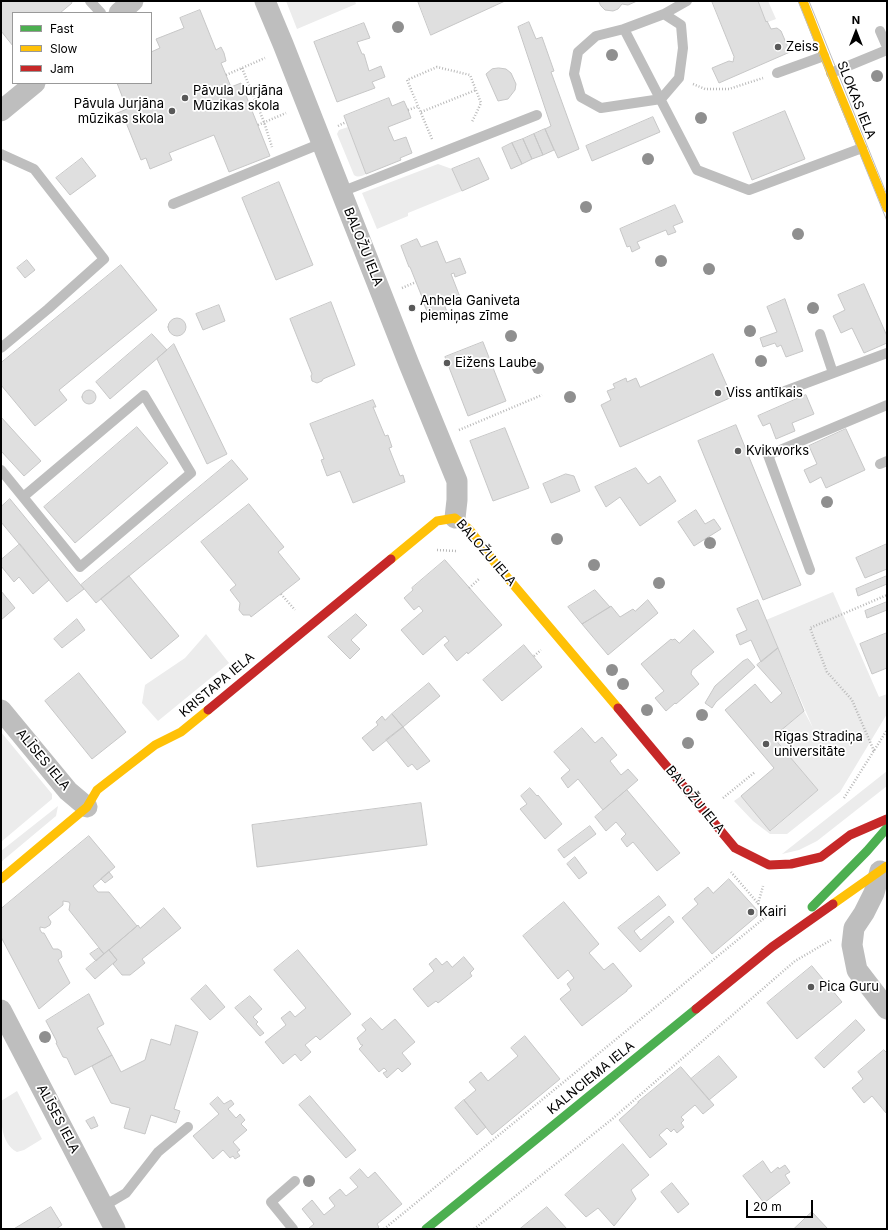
<!DOCTYPE html>
<html>
<head>
<meta charset="utf-8">
<style>
	body { margin:0 }
	#map { position:relative; width:888px; height:1230px; overflow:hidden; background:#fff; font-family:Inter,sans-serif }
	canvas { display:block }
	.frame { position:absolute; inset:0; border:2px solid #000; pointer-events:none }
	.legend { position:absolute; left:12px; top:12px; width:140px; height:72px; box-sizing:border-box; background:#fff; border:1px solid #999; margin:0; padding:5px 7px; list-style:none; font-size:12px; color:#000 }
	.legend li { display:flex; align-items:center; gap:8px; height:20px }
	.legend b { width:20px; border:1px solid #999 }
	.north { position:absolute; left:836px; top:12px; width:40px; height:40px; -webkit-text-stroke:3px #fff; paint-order:stroke; rotate:0deg; font-size:11px; font-weight:700; line-height:16px; text-align:center; color:#000 }
	.north::after { content:''; display:block; margin:auto; width:14px; height:18px; background:#000; clip-path:polygon(50% 0,100% 100%,50% 72%,0 100%) }
	.scale { position:absolute; left:746px; top:1200px; width:67px; height:18px; box-sizing:border-box; border:2px solid #000; border-top:0; padding-left:5px; font-size:12px; line-height:14px; white-space:nowrap; color:#000; -webkit-text-stroke:3px #fff; paint-order:stroke }
</style>
</head>
<body>
<div id="map">
<canvas width="888" height="1230"></canvas>
<div class="frame"></div>
<ul class="legend">
<li><b style="height:5px;background:#4caf50"></b>Fast</li>
<li><b style="height:5px;background:#ffc107"></b>Slow</li>
<li><b style="height:5px;background:#c62828"></b>Jam</li>
</ul>
<div class="north">N</div>
<div class="scale">20 m</div>
</div>
<script>
const c = document.querySelector('canvas').getContext('2d');
c.lineJoin = 'round';
function fillPath(path, color) { c.fillStyle = color; c.fill(path, 'evenodd'); }
function trace(path, color, width, dash) { c.strokeStyle = color; c.lineWidth = width; c.lineCap = dash ? 'butt' : 'round'; c.setLineDash(dash || []); c.stroke(path); }
function write(font, color, halo, rows, align = 'center') {
  c.font = font + ' Inter,sans-serif'; c.lineWidth = 3.5; c.setLineDash([]); c.textBaseline = 'middle'; c.strokeStyle = halo; c.fillStyle = color; for (const [text, x, y, turn = 0] of rows) {
    c.save(); c.translate(x, y); c.rotate((+turn || 0) * Math.PI / 180); c.textAlign = isNaN(turn) ? turn : align; if (halo) c.strokeText(text, 0, 0); c.fillText(text, 0, 0); c.restore();
  }
}
const green = new Path2D(`
	M286,1h69l1,3 -59,25z
	M758,1h10l8,18 -8,3h-2z
	M348,127l18,47c-4,2 -8,4 -12,1l-17,-41 2,-4z
	M438,164l14,5 10,22 -54,22v3l-31,13 -15,-36z
	M833,592l46,105 8,-3v20l-47,78 -53,42h-17l-17,-13 -19,-20 7,-5 30,35 47,-41 -45,-53 31,-26 9,17 -47,-108z
	M206,634l23,29 -71,58 -16,-18 3,-18 40,-27z
	M1,732l51,62v5l-51,43z
	M887,771v15l-70,55 -18,9 -17,4z
	M58,806l-2,10 -55,46v-11z
	M17,1091l25,48 -18,11 -7,2c-17,-9 -16,-33 -16,-51z`);
const building = new Path2D(`
	M1,1h70l1,2 -12,10h-47v33l-12,-15z
	M418,1h87l-74,34z
	M599,1h38l-9,4 -6,-1 -4,5 -5,2 -8,-1 -4,-4z
	M712,1h46l8,21 1,-1 4,8 6,-1 4,3 9,21 -71,31 -7,-15 17,-7 4,1 1,-5z
	M200,10l16,40 5,-3 3,6 2,8 -5,2 10,24 10,-4 29,73 -41,16 -15,-37 -45,18 3,7 -22,9 -4,-11 -5,2 -16,-40 -7,3 -3,-9 12,-5 -10,-26h34v-31l9,-4 -4,-9 28,-11 -4,-10z
	M529,22l7,17 6,-2 12,34 -3,1 28,77 -21,9 -13,-29 6,-3 -33,-99z
	M364,23l6,15 -13,4 5,12h2l5,17 12,-5 4,11 -13,5 3,6 -38,14 -23,-60z
	M499,68l7,1 5,4 5,11 -1,6 -7,9 -10,2 -12,-27 6,-5z
	M389,98l3,8 12,-5 4,9 3,8 -23,9 6,14 12,-4 6,16 -12,5 1,2 -35,14 -22,-58z
	M785,111l20,48 -53,21 -19,-47z
	M653,117l7,15 -68,29 -6,-15z
	M545,129l9,21 -11,5 -9,-21z
	M534,134l9,21 -11,4 -9,-20z
	M523,139l9,20 -10,5 -10,-21z
	M512,143l10,21 -11,5 -9,-21z
	M82,158l14,18 -26,19 -14,-17z
	M479,158l10,21 -27,12 -10,-22z
	M279,182l34,83 -37,15 -34,-82z
	M675,205l8,17 -10,4 3,6 -8,3 -2,-5 -29,12 3,6 -8,4 -2,-6 -3,1 -7,-18z
	M417,239l4,8 16,-6 9,22 14,-5 6,15 -11,4 -1,-4 -3,1 9,23 -16,7 3,8 -16,6 -3,-8 -1,1 -6,-13 1,-1 -12,-30h-1l-8,-21z
	M27,260l8,10 -10,8 -8,-10z
	M121,265l36,45 -98,80 8,10 -32,26 -34,-41v-22z
	M864,284l23,52v7l-23,10 -12,-25 -11,5 -8,-17 12,-6 -7,-15z
	M785,299l18,52 -17,6 -5,-12 -4,2 -2,-4 -12,4 -3,-9 17,-6 -10,-25z
	M331,302l24,63 -32,14 -1,2 -5,2 -5,-2 -1,-5 1,-2 -22,-55z
	M219,305l6,16 -22,9 -7,-16z
	M168 327a9 9 0 1 1 18 0a9 9 0 1 1-18 0Z
	M152,334l15,16 -57,49 -14,-17z
	M483,342l23,59 -38,15 -23,-59z
	M174,344l53,110 -20,10 -50,-105z
	M713,354l19,43 -112,50 -19,-42 10,-5 -4,-9 8,-3 -2,-4 13,-6 1,4 9,-4 4,9z
	M82 397a7 7 0 1 1 14 0a7 7 0 1 1-14 0Z
	M806,395l8,19 -22,9 3,8 -19,8 -6,-16 -7,3 -5,-10z
	M373,400l3,7h-3l12,29 3,-1 4,12 -3,1 11,28 3,-1 2,7 -52,21 -13,-32 -13,5 -6,-16 3,-1 -14,-35z
	M1,417l40,44 -17,15 -23,-25z
	M736,425l65,160 -38,15 -65,-159z
	M137,427l31,36 -93,80 -31,-36z
	M505,428l24,60 -36,13 -23,-60z
	M846,429l19,41 -39,18 -5,-11 -11,6 -6,-13 13,-6 -8,-18z
	M232,460l16,19 -152,124 -15,-18z
	M636,468l12,16 12,-8 16,25 -36,25 -20,-29 -14,10 -11,-20z
	M566,474l8,2 6,15 -29,12 -8,-19z
	M10,499l74,90 -17,13 -66,-80v-15z
	M249,504l35,43 -6,5 22,27 -49,38 -1,-2h-7l-4,-5 1,-7 -10,-13 6,-5 -35,-43z
	M696,510l9,14 9,-5 7,10 -27,17 -16,-24z
	M20,544l29,36 -16,14 -14,-17 -5,5 -13,-16v-6z
	M887,544v25l-22,9 -9,-20z
	M445,560l57,65 -34,29 -1,-2 -10,9 -13,-16 5,-4 -4,-5 -22,19 -22,-25 22,-19 -4,-5 -5,4 -10,-12 9,-8 -1,-2z
	M129,576l50,60 -28,23 -50,-60z
	M887,576v8l-29,12 -2,-7z
	M595,590l15,17 -28,17 -14,-17z
	M1,591l14,17 -14,12z
	M648,600l10,13 -50,42 -26,-31 29,-18 9,11 13,-8 2,2z
	M758,600l20,48 -17,14 -10,-22 -11,5 -4,-10 11,-5 -10,-21z
	M887,602v8l-20,8 -2,-7z
	M356,614l11,11 -16,15 9,9 -10,10 -22,-22z
	M77,619l8,11 -23,18 -8,-9z
	M694,630l20,22 -22,18 -1,4 8,10 -23,20 -1,-1 -9,8 -11,-13 9,-7 -23,-27 30,-25 1,1 3,-1 4,4z
	M887,633v35l-15,6 -12,-30z
	M524,645l18,22 -40,34 -19,-21z
	M778,648l26,63 -31,26 45,53 -48,41 -29,-35 33,-28 -49,-58 30,-26 16,19 11,-10 -25,-28z
	M748,659l7,8 -39,35 -4,6 -7,-5 10,-17 28,-25z
	M79,673l47,59 -34,27 -47,-58z
	M429,683l11,13 -37,31 -11,-13z
	M392,714l11,13 -30,24 -11,-13 16,-13 -2,-3 6,-6 3,4z
	M403,727l27,34 -13,9 -5,-6 -4,3 -22,-27z
	M582,728l13,15 7,-6 15,18 -7,6 11,14 7,-6 10,11 -35,30 -25,-31 -10,9 -7,-10 9,-8 -16,-18z
	M530,788l7,8 1,-1 24,29 -17,15 -25,-30 7,-5 -6,-8z
	M627,790l53,63 -23,18 -24,-29 -6,5 -6,-8 5,-5 -10,-12 -10,9 -11,-14z
	M421,803l6,42 -170,22 -5,-42z
	M590,826l6,8 -32,24 -6,-8z
	M89,836l26,31 -22,19 5,6h11l28,34 -33,28 -35,-44 1,-6 -1,-2 -6,-1v4l-15,12 3,5 -1,3 -5,3 -5,-1v3l2,3h2l9,16h5l3,2 1,6 -4,3 12,23 -31,26 -38,-72v-28z
	M575,857l12,16 -8,6 -12,-15z
	M109,872l4,5 -8,6 -4,-4z
	M729,879l28,31v6l-45,38 -30,-36 16,-14 -4,-5 14,-12 5,6z
	M659,896l7,9 -32,26 7,9 28,-24 5,6 -34,30 -22,-24z
	M564,902l35,42 -10,9 15,17 9,-7 19,23 -5,4v1l-45,35 -22,-27 11,-9 -4,-6 7,-6 -6,-8 -10,9 -35,-43z
	M164,908l17,20 -39,31 3,4 -15,12h-8l-9,-11 4,-4 -8,-10 28,-24 1,-1 2,3z
	M99,948l5,6 -8,7 -6,-7z
	M109,950l8,10 -22,19 -9,-10z
	M298,950l53,64 -31,26 -4,-4 -11,9 6,7 -10,9 -6,-7 -12,10 -18,-22 21,-17 -5,-7 9,-7 5,6 11,-9 -32,-38z
	M464,957l10,12 -4,4 2,3 -34,27 -2,-2 -8,6 -15,-18 21,-18 -5,-7 7,-6 6,7 5,-4 5,6z
	M812,966l30,36 -45,37 -30,-36z
	M206,985l19,22 -15,13 -19,-21z
	M89,994l15,30 -7,4 15,27 -37,20 -8,-17 -4,-1 -7,-14h1l-1,-3 -10,-19z
	M250,996l12,13 -9,8 5,5 -2,2 8,9 -4,3 -25,-28z
	M371,1018l11,12 13,-11 20,23 -13,11 9,11 -9,8 -4,-4 -11,10 -4,-5 4,-2 -3,-3 -5,4 -20,-23 4,-4h-2l-4,-7 9,-8 -4,-5z
	M856,1020l9,10 -41,38 -9,-10z
	M176,1025l22,7 -24,77 6,2 -4,12 -25,-8 -6,19 -21,-6 6,-20 -19,-5 -19,-37 20,-11 9,17 24,-12 6,-21 19,6z
	M525,1036l35,43 -68,56 -28,-35 12,-10 -7,-8 12,-10 7,9 30,-25 -7,-8z
	M884,1050l3,3 -1,60 -14,-17 -8,7 -12,-15 11,-9 -5,-7z
	M719,1056l18,21 -28,23 -18,-21z
	M681,1067l33,38 -11,9 -8,-9 -14,12 3,3 -3,3 3,4 -7,6 -3,-4 -3,3 -4,-4 -8,7 8,9 -17,14 -31,-38 20,-18h-1z
	M310,1096l46,54 -10,8 -47,-53z
	M218,1097l6,7 7,-4 3,4 -6,5 8,9 4,-4 5,6 -4,4 6,6 -14,12 7,8 -3,2 3,4 -5,3 -2,-3 -3,2 -7,-8 -10,9 -20,-23 26,-22 -9,-10z
	M464,1100l22,27 -9,8 -22,-27z
	M94,1117l4,9 -7,3 -5,-8z
	M623,1144l26,31 -18,15 5,9 -22,27 -16,-18 -12,9 -21,-22z
	M763,1161l8,12 7,-6 1,2 6,-4 5,7 -5,3 5,8 -26,20 -21,-27z
	M360,1169l8,9 7,-6 27,32 -25,20 2,3 -2,2h-69l6,-5 -12,-15 10,-9 12,15 11,-9 -6,-8 11,-9 6,7 12,-9 -8,-9z
	M672,1183l17,21 -11,9 -17,-21z
	M51,1207l11,18 -6,4h-42z
	M547,1207l20,22h-47z
	M812,1212l16,17h-34z`);
const path = new Path2D(`
	M242,68l22,54 8,25
	M226,75l39,-17
	M693,84l12,5h24l34,-11
	M408,110l11,-4
	M421,112l55,-22
	M258,125l28,-12
	M338,126l8,-4
	M432,139l-25,-59 30,-13 33,8 11,28 -9,19
	M402,288l14,-6
	M459,430l83,-35
	M437,550l19,1
	M469,588l10,-9
	M281,594l14,16
	M534,656l7,-6
	M874,751l-22,-51 -25,-28 -17,-44 77,-33
	M723,798l32,-26
	M844,798l43,-68
	M758,904l5,-18
	M384,1229l384,-314 -37,-43
	M474,1229l137,-109 184,-159 36,-21`);
const lane = new Path2D(`
	M90,1l11,12
	M664,14l23,-13
	M624,29l40,-15 17,11 2,23 -4,30 -18,21 -60,9 -20,-11 -7,-23 4,-22 18,-16 28,-7 73,141 52,20 113,-42
	M880,31l7,16
	M777,73l47,-17
	M831,73l56,-23
	M1,154l33,15 70,90 -56,50 -47,39
	M341,192l196,-77
	M173,204l149,-61
	M820,334l13,39
	M785,391l102,-38
	M880,464l7,-3
	M1,470l79,97 111,-94 -47,-78 -121,102
	M810,570l-42,-115 119,-50
	M104,1206l22,-13 32,-41 30,-25
	M293,1229l-22,-27 24,-21`);
const street = new Path2D(`
	M265,1l18,43 126,320 48,117v19l-2,18
	M119,13l14,-12
	M1,111l34,-28
	M1,710l67,81 19,16
	M880,871l-6,22 -10,20 -10,15 -2,17 5,25 30,39
	M1,1010l114,219`);
const fast = new Path2D(`
	M812,907l55,-56 20,-23
	M426,1229l270,-220`);
const slow = new Path2D(`
	M803,1l28,72 56,135
	M391,559l46,-38 18,-3 14,11 26,34 123,145
	M1,879l86,-72 10,-17 58,-45 26,-13 27,-22
	M833,904l54,-38`);
const jam = new Path2D(`
	M618,708l117,140 34,17 22,-1 30,-7 29,-22 37,-16
	M208,710l183,-151
	M696,1009l76,-62 61,-43`);
const tram = new Path2D(`
	M798,1l89,220
	M809,1l78,194`);
const trees = [
	[398,27],
	[612,55],
	[877,76],
	[701,118],
	[648,159],
	[586,207],
	[798,234],
	[661,261],
	[709,269],
	[813,308],
	[750,331],
	[511,336],
	[761,361],
	[538,368],
	[570,397],
	[827,502],
	[557,539],
	[710,543],
	[594,565],
	[659,583],
	[612,670],
	[623,684],
	[647,710],
	[702,715],
	[688,743],
	[45,1037],
	[309,1181]
];
const markers = [
	[778,47,4,"#595959"],
	[185,98,4,"#595959"],
	[172,111,4,"#595959"],
	[412,308,4,"#595959"],
	[447,363,4,"#595959"],
	[718,393,4,"#595959"],
	[738,451,4,"#595959"],
	[766,744,4,"#595959"],
	[751,912,4,"#595959"],
	[811,987,4,"#595959"]
];
const poiNames = [
	["Zeiss",786,47],
	["Pāvula Jurjāna",193,91],
	["Mūzikas skola",193,106],
	["Pāvula Jurjāna",164,104,"right"],
	["mūzikas skola",164,119,"right"],
	["Anhela Ganiveta",420,301],
	["piemiņas zīme",420,316],
	["Eižens Laube",455,363],
	["Viss antīkais",726,393],
	["Kvikworks",746,451],
	["Rīgas Stradiņa",774,737],
	["universitāte",774,752],
	["Kairi",759,912],
	["Pica Guru",819,987]
];
const streetNames = [
	["SLOKAS IELA",856,100,68],
	["BALOŽU IELA",363,247,68],
	["BALOŽU IELA",486,553,49],
	["KRISTAPA IELA",217,685,-40],
	["ALĪSES IELA",43,760,50],
	["BALOŽU IELA",695,800,50],
	["KALNCIEMA IELA",591,1078,-39],
	["ALĪSES IELA",58,1119,62]
];
fillPath(green, '#ececec');
fillPath(building, '#dfdfdf');
trace(building, '#c7c7c7', 1);
trace(path, '#b9b9b9', 2.5, [1, 2]);
trace(lane, '#bebebe', 10);
trace(street, '#bebebe', 21);
trace(fast, '#4caf50', 9);
trace(slow, '#ffc107', 9);
trace(jam, '#c62828', 9);
trace(tram, '#bebebe', 1);
c.fillStyle = '#8f8f8f';
for (const [x, y] of trees) { c.beginPath(); c.arc(x, y, 6, 0, 2 * Math.PI); c.fill(); }
for (const [x, y, r, color] of markers) { const dot = new Path2D(); dot.arc(x, y, r, 0, 2 * Math.PI); c.fillStyle = color; c.fill(dot); trace(dot, '#fff', 1.5); }
write('13px', '#000', '#fff', poiNames, 'left');
write('13px', '#000', '#fff', streetNames);
</script>
</body>
</html>
